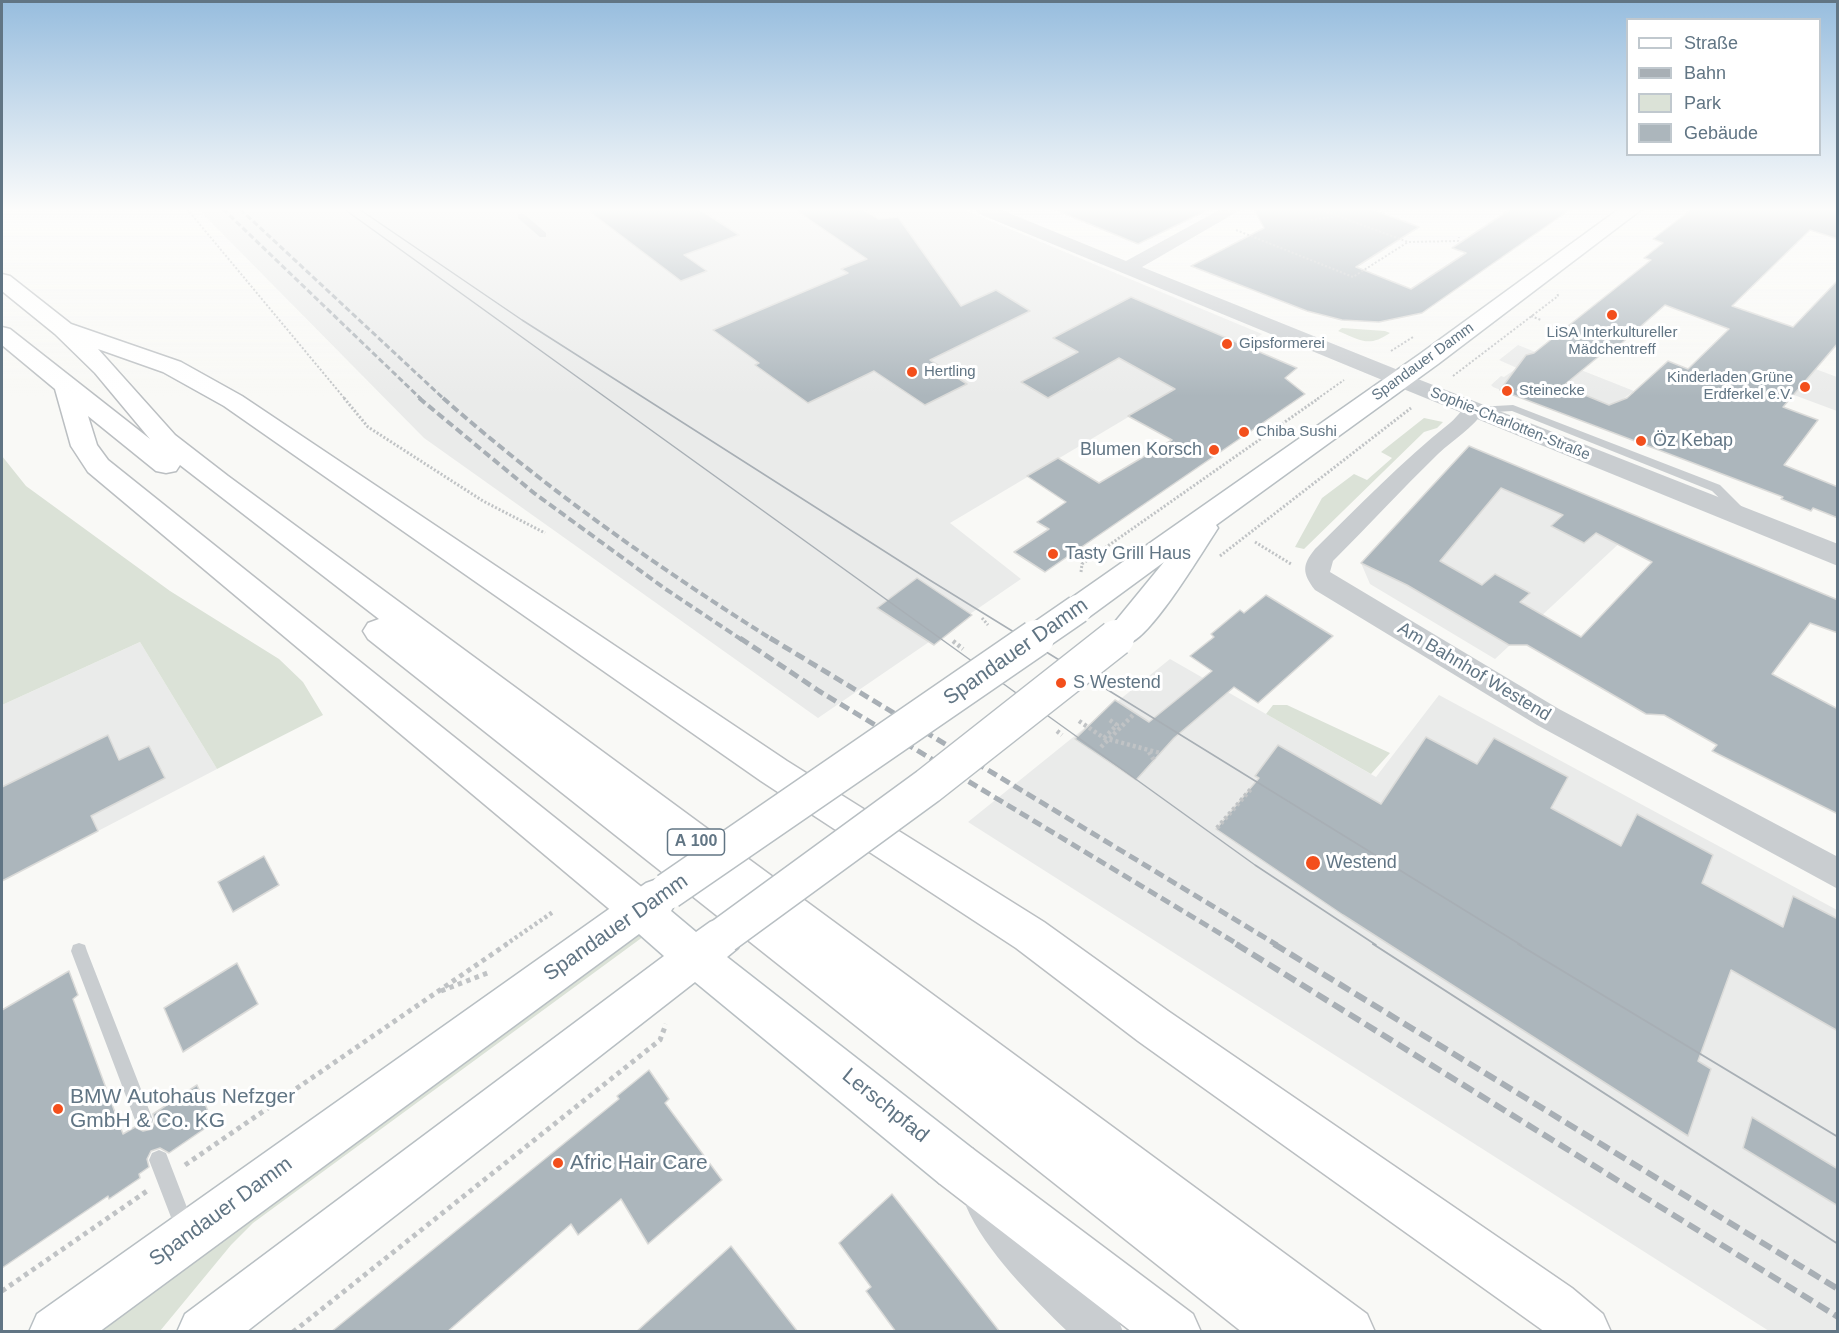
<!DOCTYPE html>
<html>
<head>
<meta charset="utf-8">
<style>
	body { margin:0 }
	#map { position:relative; width:1839px; height:1333px; overflow:hidden; background:#f9f9f6; font-family:Helvetica,sans-serif }
	canvas { display:block }
	.frame { position:absolute; inset:0; border:3px solid #617584; pointer-events:none }
	.legend { position:absolute; left:1626px; top:18px; width:195px; height:138px; box-sizing:border-box; background:#fff; border:2px solid #c0c8ce; margin:0; padding:8px 10px; list-style:none; font-size:18px; color:#617584 }
	.legend li { display:flex; align-items:center; gap:12px; height:30px }
	.legend b { width:30px; border:2px solid #c0c8ce }
</style>
</head>
<body>
<div id="map">
<canvas width="1839" height="1333"></canvas>
<div class="frame"></div>
<ul class="legend">
<li><b style="height:8px;background:#fff"></b>Straße</li>
<li><b style="height:8px;background:#a8afb5"></b>Bahn</li>
<li><b style="height:16px;background:#dbe2d7"></b>Park</li>
<li><b style="height:16px;background:#acb6bc"></b>Gebäude</li>
</ul>
</div>
<script>
const c = document.querySelector('canvas').getContext('2d');
c.lineJoin = 'round';
function fillPath(path, color) { c.fillStyle = color; c.fill(path, 'evenodd'); }
function trace(path, color, width, dash) { c.strokeStyle = color; c.lineWidth = width; c.lineCap = dash ? 'butt' : 'round'; c.setLineDash(dash || []); c.stroke(path); }
function write(font, color, halo, rows, align = 'center') {
  c.font = font + ' Helvetica,sans-serif'; c.lineWidth = 6; c.setLineDash([]); c.textBaseline = 'middle'; c.strokeStyle = halo; c.fillStyle = color; for (const [text, x, y, turn = 0] of rows) {
    c.save(); c.translate(x, y); c.rotate((+turn || 0) * Math.PI / 180); c.textAlign = isNaN(turn) ? turn : align; if (halo) c.strokeText(text, 0, 0); c.fillText(text, 0, 0); c.restore();
  }
}
const built = new Path2D(`
	M198,209h764l300,125 -36,25 -276,164 71,56 -203,139 -394,-280z
	M1518,345l116,46 -22,16 -72,-2 -47,-18 -2,-2 10,-9 3,1 13,-9 -18,-8z
	M1762,349l75,28v34l-43,-16z
	M1469,446l173,72 -17,20 -130,121 -125,-75 -9,-21z
	M140,642l77,127 -215,112v-176z
	M1170,659l206,118 63,-82 398,215v421h-68l-801,-509z`);
const green = new Path2D(`
	M1342,328l43,3 5,2c-22,15 -29,7 -52,-2z
	M1424,418l19,4 -6,6 -13,4 -120,117 -9,-2 27,-49 32,-24 13,6 25,-22 -11,-6z
	M2,456l24,30 144,105 109,68 24,23 20,33 -106,54 -77,-127 -138,63z
	M1273,705h14l103,48 -19,21 -105,-60z
	M646,925l5,6 -398,292 -22,22 -71,86 -69,1z`);
const building = new Path2D(`
	M586,209h113l40,26 -55,20 23,16 -26,10z
	M794,209h68l17,10 19,-2 63,89 35,-16 34,21 -100,49 37,24 -42,21 -51,-34 -66,32 -53,-38 4,-2 -46,-33 135,-57 -7,-4 26,-10z
	M1053,209h157l-72,35z
	M1254,209h117l48,18 -63,40 55,22 55,-36 -14,-5 59,-39h60l-149,104 -43,9 -37,-2 -35,-9 -116,-45 73,-38z
	M1692,209h146v30l-28,-9 -78,76 61,21 45,-47v63l-55,64 35,13 -34,45 54,22v31l-25,-10 -2,3 -30,-12 2,-2 -283,-107 26,-35 8,-2 117,-93 -7,-2 19,-15 -10,-4zM1665,305l64,24 -41,40 -20,-8 -41,37 -18,7 -46,-19 46,-38 5,2z
	M1131,297l166,71 -12,10 20,16 -260,178 -31,-20 35,-23 -12,-7 29,-20 -39,-26 31,-18 41,25 73,-43 -44,-24 47,-27 -56,-31 -71,40 -27,-16 57,-30 -25,-14z
	M1469,446l369,154v33l-28,-10 -38,51 66,35v105l-126,-63 5,-6 -53,-30 -18,-1 -119,-69h-18l-102,-60 -46,-22zM1501,488l62,27 -12,11 33,17 12,-10 56,29 -71,75 -61,-35 10,-9 -35,-19 -13,11 -42,-24z
	M917,578l55,37 -38,30 -57,-37z
	M1266,595l67,41 -75,67 -24,-16 -60,51 -38,42 -61,-41 40,-39 34,22 63,-51 -22,-15 24,-19 -3,-3 29,-24 4,3z
	M108,735l11,25 30,-14 16,32 -74,38 7,15 -96,50v-94z
	M1426,737l51,27 17,-26 74,39 -17,31 70,38 16,-32 76,41 -11,28 81,44 10,-31 45,23v112l-107,-61 -33,91 13,8 -23,67 -345,-221 -127,-86 43,-51 -4,-2 23,-31 103,59z
	M264,856l15,29 -46,27 -15,-30z
	M237,963l21,41 -75,48 -19,-44z
	M69,971l9,24 -5,4 50,135 12,-7 8,4 9,-2 3,-8 -2,-7 44,-29 16,38 -44,30 -9,-5 -9,3 -4,8 2,8 -10,7 1,4 -31,21 -1,-3 -106,72v-258z
	M649,1070l20,29 -4,4 57,77 -74,64 -27,-45 -43,36 -7,-11 -124,108h-116l288,-233 -2,-3z
	M1752,1117l86,52v37l-95,-58z
	M892,1194l108,138h-104l-30,-41 5,-4 -32,-44z
	M731,1246l67,86h-162z`);
const pathFar3 = new Path2D(`
	M187,209l158,190
	M1319,209l89,33 50,-1 1,-4
	M1311,220l26,-4
	M1236,230l117,47 55,-35
	M1531,316l10,4
	M1391,351l22,-14
	M1453,376l105,-80 -1,-4
	M1317,399l27,-19`);
const pathFar2 = new Path2D(`
	M344,398l24,29 115,74 62,32
	M1255,542l36,22
	M1220,556l191,-148
	M1081,572l1,-8 237,-166
	M982,618l6,7`);
const pathFar1 = new Path2D(`
	M953,641l10,8
	M1079,721l25,17 56,15
	M1057,731l5,4
	M1104,738l13,-13 -9,-6
	M1101,747l32,-32
	M1149,752l5,8
	M1217,828l34,-39
	M505,945l48,-33`);
const path = new Path2D(`
	M441,991l49,-19
	M185,1165l322,-221
	M2,1291l145,-100
	M293,1332l367,-292 6,-16`);
const service = new Path2D(`
	M518,214h6l22,19v4h-6l-22,-19z
	M1513,405l207,80 28,28 -2,3h-8l-26,-25 -200,-80 -35,2 -5,-3 5,-3z
	M79,943l6,2 2,6 66,169 -2,7 -7,2 -7,-2 -2,-7 -64,-169 2,-6z
	M159,1150l7,3 30,78 -3,7 -7,3 -7,-3 -30,-78 3,-7z`);
const minor = new Path2D(`
	M975,209h24l127,52 95,-52h21l-100,58 266,107 3,5 -3,5h-16l-415,-171z
	M1474,403l8,2 3,5c-13,19 -31,29 -47,44 -36,35 -70,72 -105,107l-3,11 229,137 279,148v32l-301,-164 -222,-135c-13,-17 -13,-25 0,-41 44,-43 87,-88 135,-126 9,-7 12,-17 24,-20z
	M987,1185l15,6 54,69 61,56 6,16h-55c-35,-34 -83,-81 -102,-126l6,-15z`);
const tertiary = new Path2D(`
	M1400,372l438,172v22l-447,-182 -3,-5 3,-5z`);
const secondary = new Path2D(`
	M1619,209h23l-204,155 -222,161 2,3c-17,26 -62,101 -86,114 -8,5 -15,3 -22,0l-5,-8 59,-72 -75,55 -11,3 -11,-3 -5,-8 5,-8 353,-247z
	M660,878l14,5 6,13 -9,15 25,21 14,-10 14,-6 14,6 6,13 -6,13 -11,9 246,192 7,17 -7,17 -17,7 -17,-7 -244,-201 -449,350h-69l8,-18 479,-358 -25,-22 -540,398h-70l8,-18 589,-417 20,-14z`);
const motorway = new Path2D(`
	M2,274l8,2 61,48 110,38 61,34 545,365 257,161 124,89 404,277 31,26 8,18h-66l-407,-291 -122,-93 -255,-167 -537,-375 -61,-34 -65,-23 77,86 53,41 1139,838 8,18h-133l-874,-693 -5,-8 5,-8 11,-4 -199,-154 -4,6 -10,2 -10,-2 -68,-55 9,29 11,15 546,437 6,13 -6,13 -14,5 -14,-5 -538,-451 -17,-26 -16,-57 -53,-44v-18l8,2 140,110 -55,-66 -40,-39 -53,-43z
	M956,1142l17,7 220,165 8,18h-69l-193,-149 -7,-17 7,-17z`);
const tramFar1 = new Path2D(`
	M344,209l911,656 121,80
	M359,209l163,111 406,259 593,366`);
const tram = new Path2D(`
	M1373,944l465,300
	M1518,944l320,193`);
const railFar3 = new Path2D(`
	M223,209l198,190
	M240,209l204,190`);
const railFar2 = new Path2D(`
	M419,398l115,95 130,95 78,52
	M443,398c102,90 214,169 330,242`);
const railFar1 = new Path2D(`
	M740,638l79,53 420,254
	M770,638l507,307`);
const rail = new Path2D(`
	M1236,944l602,373
	M1274,944l564,345`);
const secondaryBridgeFar1 = new Path2D(`
	M1033,640l45,-31
	M1114,640l7,-6`);
const secondaryBridge = new Path2D(`
	M668,891l368,-253
	M724,935l204,-149 188,-148`);
const markers = [
	[1612,315,6,"#f34f1c"],
	[1227,344,6,"#f34f1c"],
	[912,372,6,"#f34f1c"],
	[1805,387,6,"#f34f1c"],
	[1507,391,6,"#f34f1c"],
	[1244,432,6,"#f34f1c"],
	[1641,441,6,"#f34f1c"],
	[1214,450,6,"#f34f1c"],
	[1053,554,6,"#f34f1c"],
	[1061,683,6,"#f34f1c"],
	[1313,863,8,"#f34f1c"],
	[58,1109,6,"#f34f1c"],
	[558,1163,6,"#f34f1c"]
];
const farPoinames = [
	["LiSA Interkultureller",1612,333,"center"],
	["Mädchentreff",1612,350,"center"],
	["Gipsformerei",1239,344],
	["Hertling",924,372],
	["Kinderladen Grüne",1793,378,"right"],
	["Erdferkel e.V.",1793,395,"right"],
	["Steinecke",1519,391],
	["Chiba Sushi",1256,432]
];
const farStreetnames = [
	["Spandauer Damm",1423,362,-36],
	["Sophie-Charlotten-Straße",1510,424,22]
];
const shields = [
	[696,842,57]
];
const shieldNames = [
	["A 100",696,842]
];
const poiNames = [
	["Öz Kebap",1653,441],
	["Blumen Korsch",1202,450,"right"],
	["Tasty Grill Haus",1065,554],
	["S Westend",1073,683],
	["Westend",1326,863]
];
const streetNames = [
	["Am Bahnhof Westend",1474,672,31]
];
const nearStreetnames = [
	["Spandauer Damm",1016,652,-35],
	["Spandauer Damm",616,928,-35],
	["Lerschpfad",885,1106,39],
	["Spandauer Damm",221,1212,-36]
];
const nearPoinames = [
	["BMW Autohaus Nefzger",70,1097],
	["GmbH & Co. KG",70,1121],
	["Afric Hair Care",570,1163]
];
fillPath(built, '#eaebea');
fillPath(green, '#dbe2d7');
fillPath(building, '#acb6bc');
trace(building, '#dbdbd9', 1.5);
trace(secondary, '#b8bfc3', 3);
trace(motorway, '#bbbfc2', 3);
trace(pathFar3, '#c0c3c5', 2, [2, 2]);
trace(pathFar2, '#c0c3c5', 3, [2, 2]);
trace(pathFar1, '#c0c3c5', 4.5, [3, 3]);
trace(path, '#c0c3c5', 5, [4.5, 4.5]);
fillPath(service, '#c9cdd0');
fillPath(minor, '#c9cdd0');
fillPath(tertiary, '#c9cdd0');
fillPath(secondary, '#fff');
fillPath(motorway, '#fff');
trace(tramFar1, '#a8afb5', 1.5);
trace(tram, '#a8afb5', 2);
trace(railFar3, '#a8afb5', 3, [6, 3]);
trace(railFar2, '#a8afb5', 4, [8, 4]);
trace(railFar1, '#a8afb5', 5, [10, 5]);
trace(rail, '#a8afb5', 6, [13, 6]);
trace(secondaryBridgeFar1, '#b8bfc3', 31, []);
trace(secondaryBridge, '#b8bfc3', 39, []);
trace(secondaryBridgeFar1, '#fff', 28);
trace(secondaryBridge, '#fff', 36);
const sky = c.createLinearGradient(0, 0, 0, 396);
sky.addColorStop(0, '#97bdde');
sky.addColorStop(0.53, '#fcfcfb');
sky.addColorStop(1, '#fcfcfb00');
c.fillStyle = sky;
c.fillRect(0, 0, 1839, 396);
for (const [x, y, r, color] of markers) { const dot = new Path2D(); dot.arc(x, y, r, 0, 2 * Math.PI); c.fillStyle = color; c.fill(dot); trace(dot, '#fff', 2); }
write('15px', '#617584', '#fff', farPoinames, 'left');
write('15px', '#617584', '#fff', farStreetnames);
for (const [x, y, w] of shields) { const box = new Path2D(); box.roundRect(x - w / 2, y - 13, w, 26, 4.5); c.fillStyle = '#fff'; c.fill(box); trace(box, '#617584', 1.5); }
write('bold 16px', '#617584', null, shieldNames);
write('18px', '#617584', '#fff', poiNames, 'left');
write('18px', '#617584', '#fff', streetNames);
write('21px', '#617584', '#fff', nearStreetnames);
write('21px', '#617584', '#fff', nearPoinames, 'left');
</script>
</body>
</html>
